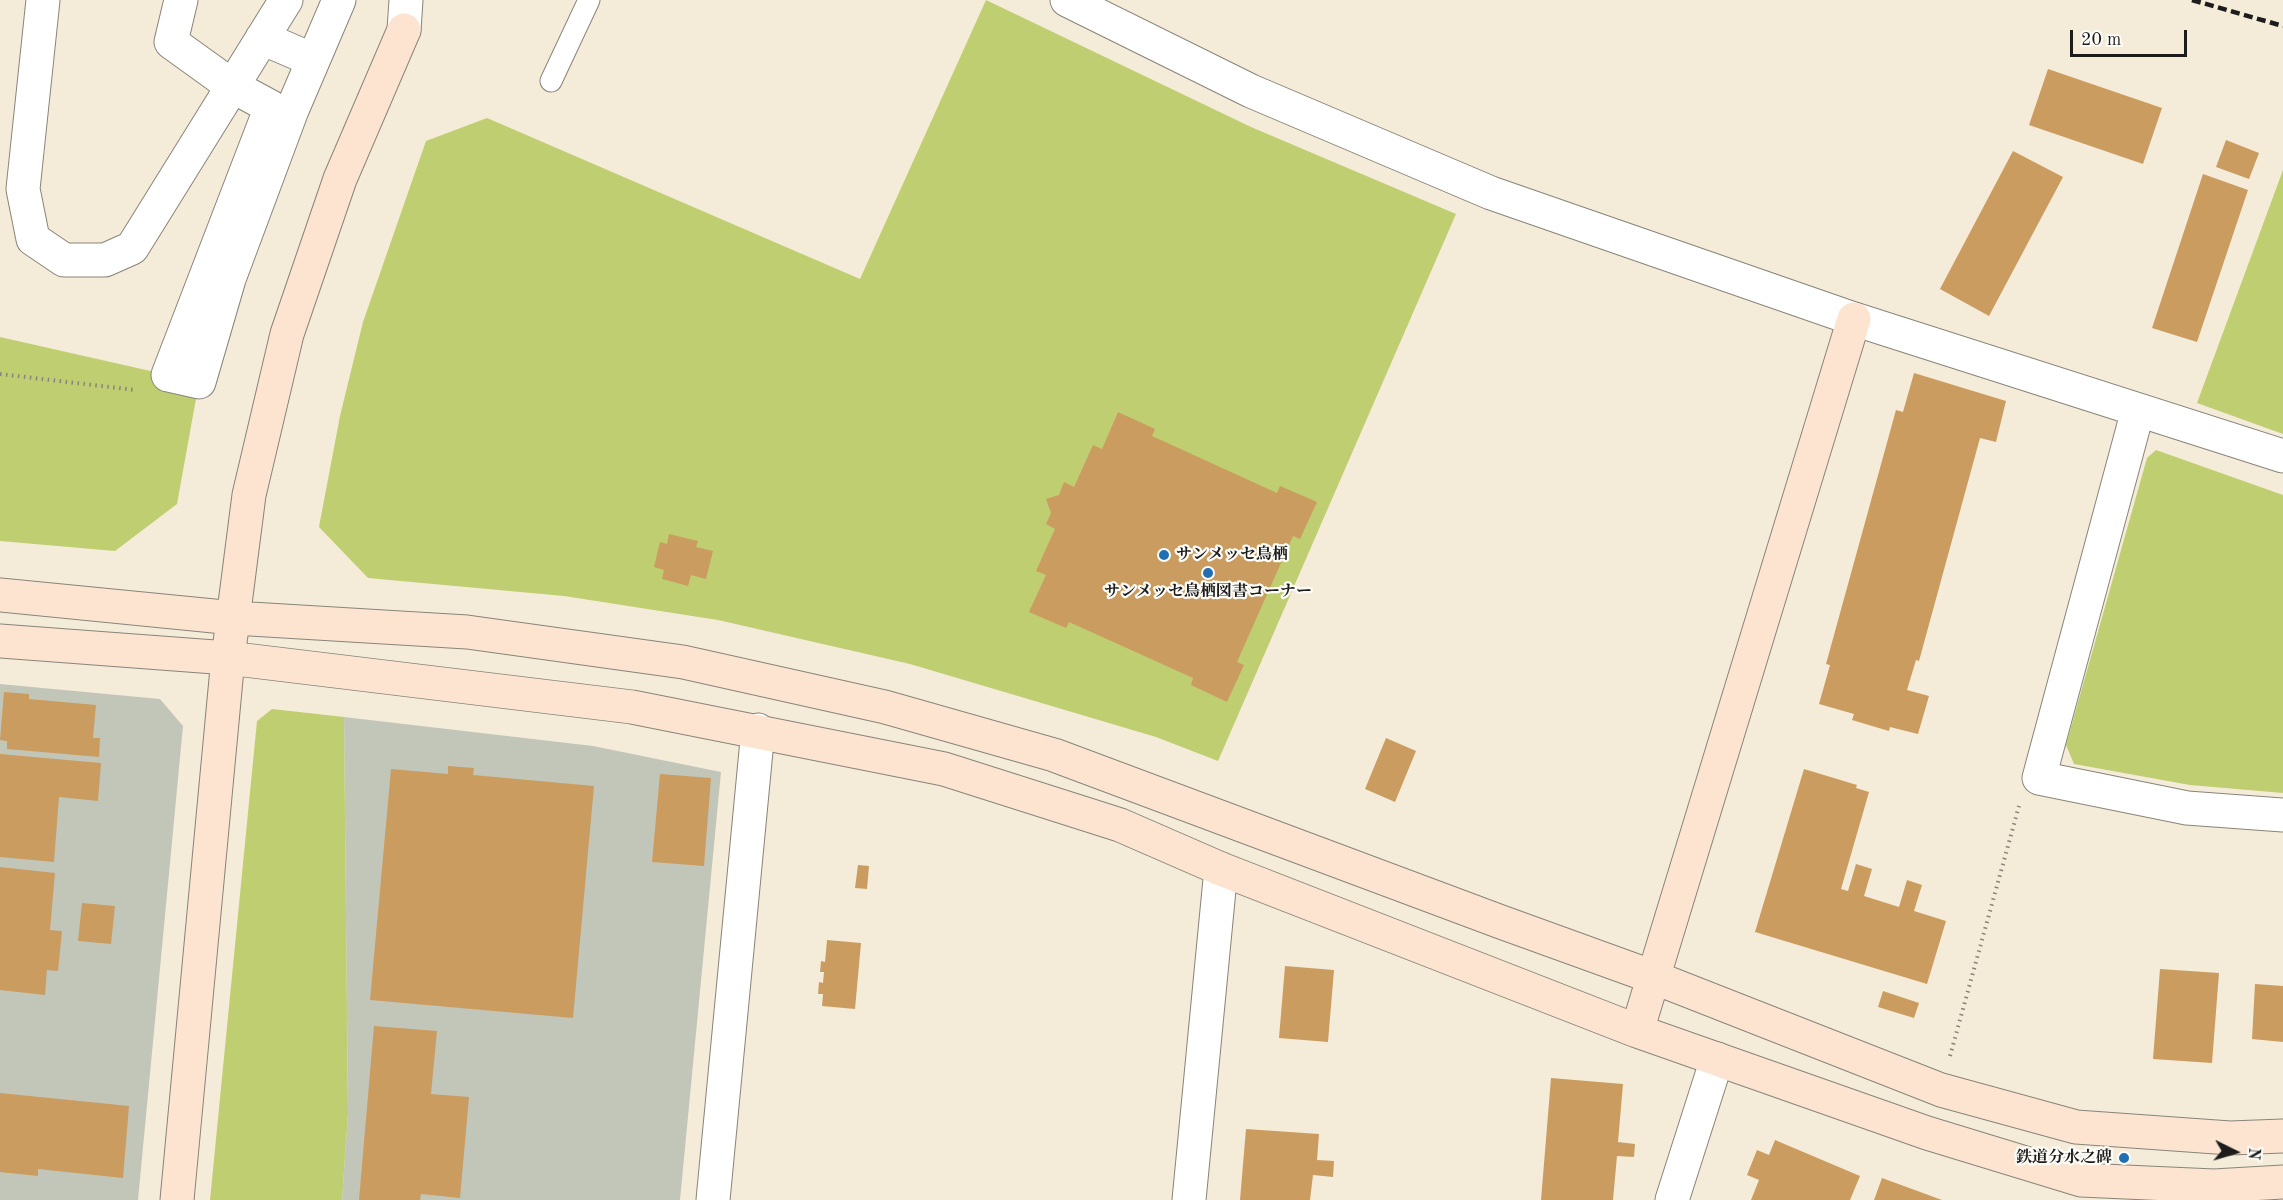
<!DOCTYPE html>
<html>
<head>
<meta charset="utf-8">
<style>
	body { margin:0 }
	#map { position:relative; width:2283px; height:1200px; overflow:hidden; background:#f4ecd8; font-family:"Old Standard TT",serif }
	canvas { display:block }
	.north { position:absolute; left:2205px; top:1122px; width:60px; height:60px; -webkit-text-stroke:4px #fdfcf7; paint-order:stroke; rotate:95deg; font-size:16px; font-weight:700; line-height:24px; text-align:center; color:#1c1c1c }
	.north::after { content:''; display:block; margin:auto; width:21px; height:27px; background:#1c1c1c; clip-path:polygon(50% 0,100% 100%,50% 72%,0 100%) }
	.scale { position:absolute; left:2070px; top:30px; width:117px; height:27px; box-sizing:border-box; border:3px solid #1c1c1c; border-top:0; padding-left:8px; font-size:18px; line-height:21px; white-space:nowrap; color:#1c1c1c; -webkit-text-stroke:4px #fdfcf7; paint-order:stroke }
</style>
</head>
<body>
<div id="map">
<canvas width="2283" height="1200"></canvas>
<div class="north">N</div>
<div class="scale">20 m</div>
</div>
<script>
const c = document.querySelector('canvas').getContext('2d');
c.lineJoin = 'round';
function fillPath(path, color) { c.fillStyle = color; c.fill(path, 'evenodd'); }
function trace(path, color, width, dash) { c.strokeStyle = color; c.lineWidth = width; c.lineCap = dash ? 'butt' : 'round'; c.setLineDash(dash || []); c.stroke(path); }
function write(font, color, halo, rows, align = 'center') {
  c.font = font + ' "Old Standard TT","Noto Serif JP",serif'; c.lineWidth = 4.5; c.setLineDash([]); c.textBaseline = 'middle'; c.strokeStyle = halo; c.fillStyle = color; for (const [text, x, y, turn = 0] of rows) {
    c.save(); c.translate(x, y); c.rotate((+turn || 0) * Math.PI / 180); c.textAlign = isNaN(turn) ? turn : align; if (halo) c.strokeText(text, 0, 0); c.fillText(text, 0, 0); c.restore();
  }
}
const industrial = new Path2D(`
	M0,684l160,15 23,27 -45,474h-138z
	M344,717l249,29 128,26 -41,428h-338l6,-86z`);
const green = new Path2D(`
	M986,0l265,127 205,87 -238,547 -62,-24 -246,-73 -192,-44 -154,-24 -196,-18 -49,-51 21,-111 23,-94 63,-181 61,-23 373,161z
	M2283,170v264l-86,-31z
	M0,337l199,45 -22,122 -62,47 -115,-10z
	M2156,450l127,45v298l-93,-8 -116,-21 -8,-19 81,-287z
	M272,709l72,8 4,397 -6,86h-132l47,-479z`);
const building = new Path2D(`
	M2048,69l114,39 -19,56 -114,-39z
	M2226,140l33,13 -10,26 -33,-12z
	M2013,151l50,26 -74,139 -49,-27z
	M2203,174l45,16 -51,152 -45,-14z
	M1914,373l92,28 -10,41 -16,-4 -61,223 -3,-1 -9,30 22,6 -11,38 -28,-7 -1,4 -37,-11 2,-6 -35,-10 11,-39 -4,-1 70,-254 7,2z
	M1118,412l37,17 -3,7 125,57 3,-7 37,16 -17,37 -7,-3 -56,126 7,3 -17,37 -36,-17 2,-7 -124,-56 -3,6 -37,-16 17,-37 -10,-4 19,-42 -9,-5 5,-11 -5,-14 13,-4 5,-13 10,5 19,-42 9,4z
	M669,534l29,7 -2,6 17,4 -7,28 -15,-4 -3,11 -26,-7 2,-9 -10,-3 6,-25 7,2z
	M4,692l25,2v5l67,6 -3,33h7l-1,19 -92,-8v-8l-7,-1z
	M1386,738l30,13 -21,51 -30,-13z
	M0,754l101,9 -3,38 -39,-4 -5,65 -54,-5z
	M448,766l26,2 -1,7 121,11 -21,232 -203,-18 21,-231 57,5z
	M1804,769l53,16 -1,3 13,4 -28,97 7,2 8,-27 16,5 -8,27 35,11 8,-27 15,5 -8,26 32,10 -19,63 -172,-52z
	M660,774l51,4 -7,88 -52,-4z
	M858,865l11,1 -2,23 -12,-1z
	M0,867l55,6 -5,57 12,1 -4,40 -11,-1 -2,25 -45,-5z
	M82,903l33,3 -4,38 -33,-3z
	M827,940l34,3 -6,66 -33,-3 1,-12h-5l1,-12 4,1 1,-11h-4l1,-11 4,1z
	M1285,966l49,4 -6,72 -49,-4z
	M2160,969l59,4 -7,90 -59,-4z
	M2255,984l28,2v56l-31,-3z
	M1883,991l36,12 -5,15 -36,-11z
	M374,1026l63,5 -6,63 38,3 -9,101 -39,-4 -1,6h-61z
	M1551,1078l72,6 -5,58 17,2 -1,13 -17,-1 -4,44h-72z
	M0,1093l129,13 -6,72 -85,-9v7l-38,-4z
	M1246,1129l73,5 -2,26 17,1 -1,16 -20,-2 -3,25h-70z
	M1775,1140l85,36 -10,24h-99l8,-20 -12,-5 10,-25 12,5z
	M1882,1178l60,22h-68z`);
const path = new Path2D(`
	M0,374l135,16
	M1950,1056l69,-250`);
const lane = new Path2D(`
	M551,81l38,-81`);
const street = new Path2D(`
	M43,0l-20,189 10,50 31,21h41l27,-12 154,-248
	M181,0l-10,42 61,44 39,21 -103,268 31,7 30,-103 63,-169 47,-110
	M1067,0l184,91 240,102 363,126 429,137
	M404,30l2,-30
	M262,38l51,22
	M2138,410l-99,368 148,30 96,7
	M713,1200l45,-470
	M1189,1200l32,-331
	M1672,1200l45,-141`);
const secondary = new Path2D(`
	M0,595l234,23 233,14 216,30 202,45 169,48 447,167 152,55 288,113 135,37 154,11 53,-2
	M0,641l228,17 404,49 312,62 176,56 101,44 416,162 290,102 154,47 133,6 69,-4
	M1637,1031l217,-712
	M177,1200l51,-542 21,-163 38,-161 53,-155 64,-149`);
const rail = new Path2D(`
	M2192,0l91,26`);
const markers = [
	[1164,555,6,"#1f6fb2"],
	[1208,573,6,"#1f6fb2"],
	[2124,1158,6,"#1f6fb2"]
];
const poiNames = [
	["サンメッセ鳥栖",1176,555],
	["サンメッセ鳥栖図書コーナー",1208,592,"center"],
	["鉄道分水之碑",2112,1158,"right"]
];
fillPath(industrial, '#c2c6b9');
fillPath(green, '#bfce71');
fillPath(building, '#cb9c60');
trace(lane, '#88847a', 23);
trace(street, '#88847a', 35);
trace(secondary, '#88847a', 35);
trace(path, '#88847a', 4, [1.5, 4.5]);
trace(lane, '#fff', 21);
trace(street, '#fff', 33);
trace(secondary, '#fde4d1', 33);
trace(rail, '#1c1c1c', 4.5, [9, 4.5]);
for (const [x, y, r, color] of markers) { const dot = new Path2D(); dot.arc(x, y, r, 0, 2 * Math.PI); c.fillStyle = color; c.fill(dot); trace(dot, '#fdfcf7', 2); }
write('bold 16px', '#1c1c1c', '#fdfcf7', poiNames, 'left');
</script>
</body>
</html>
